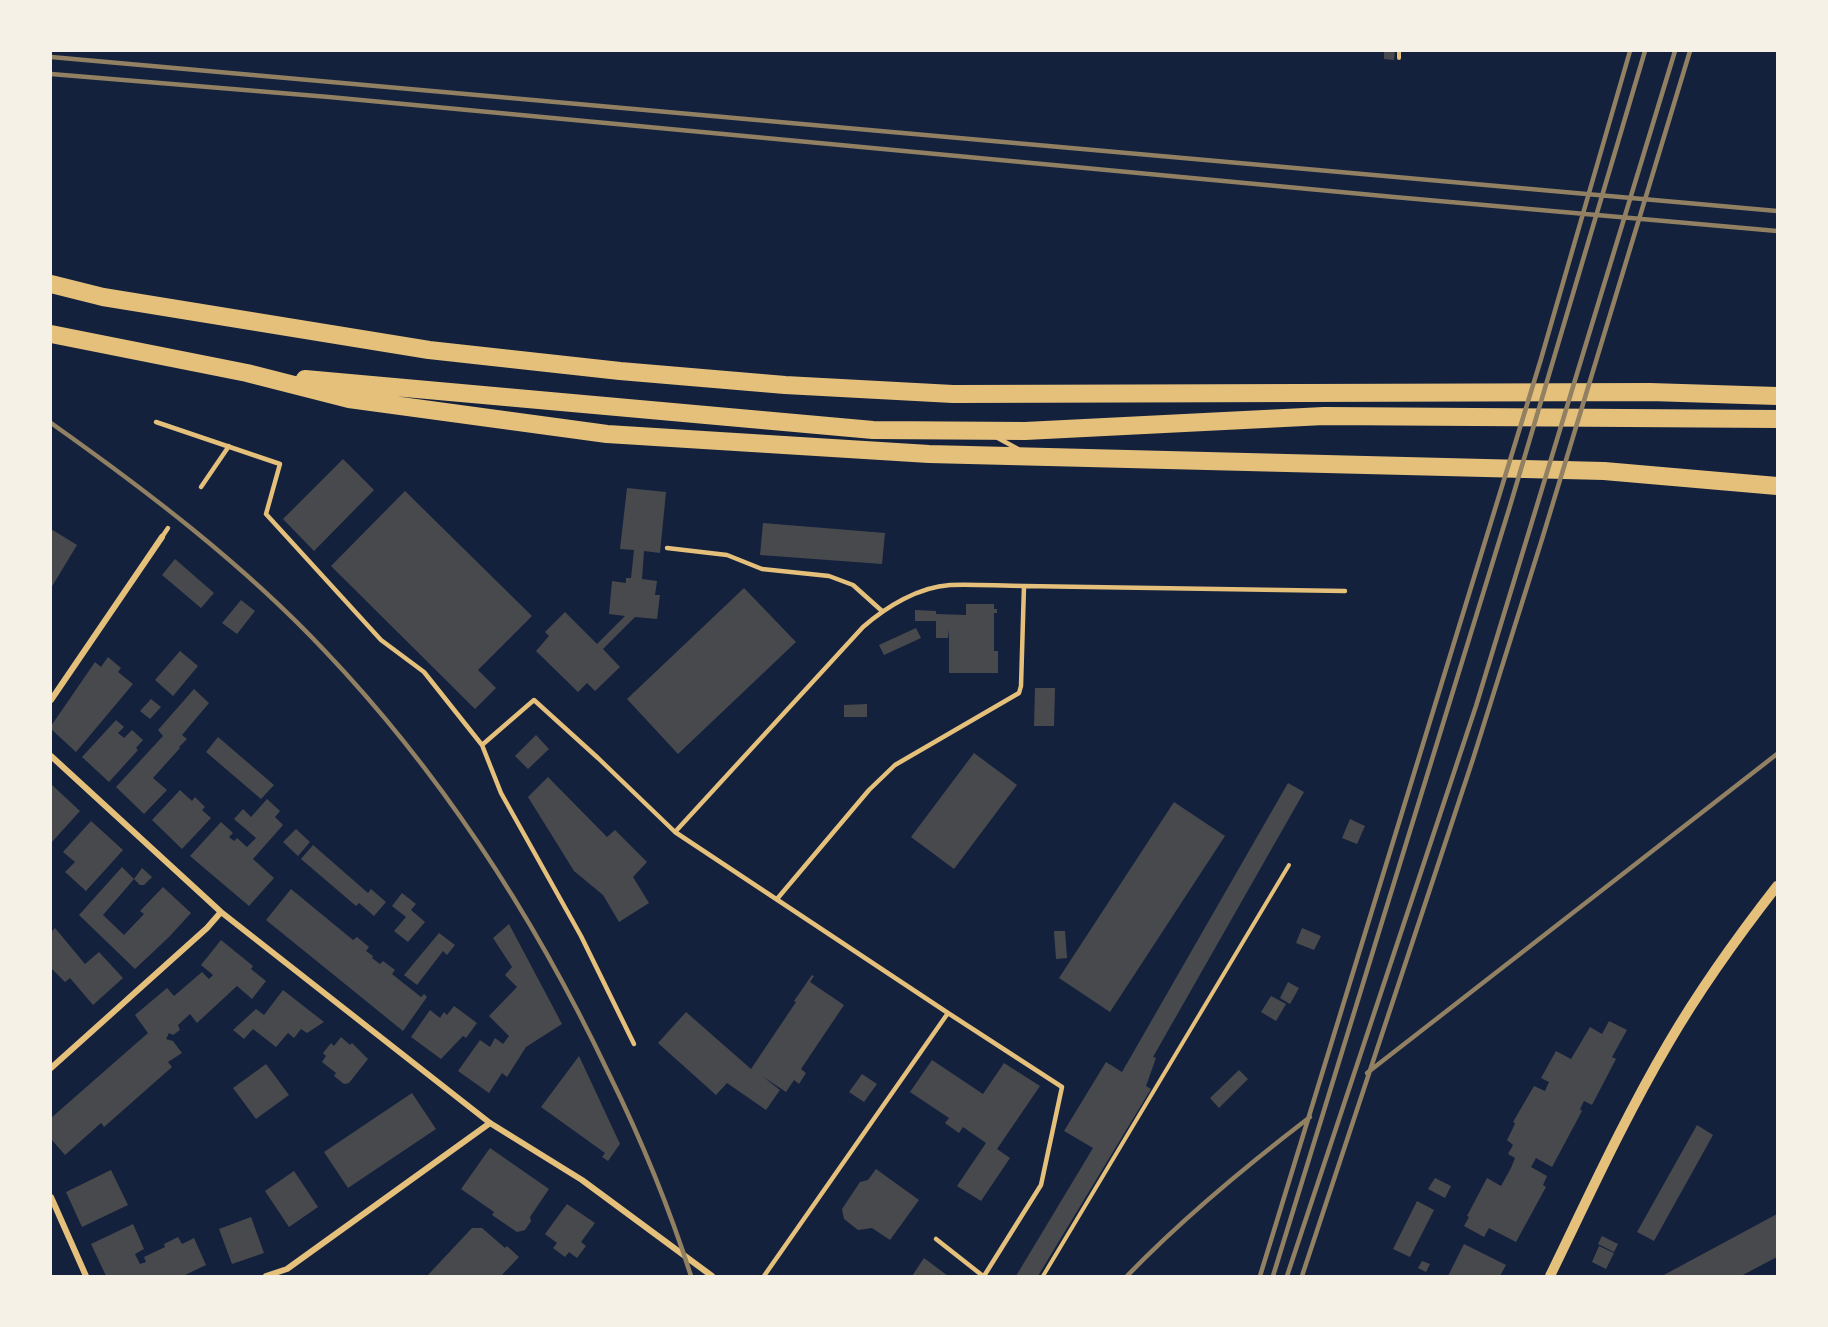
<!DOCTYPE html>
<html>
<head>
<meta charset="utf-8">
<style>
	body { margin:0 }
	#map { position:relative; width:1828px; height:1327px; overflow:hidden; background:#14213d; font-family:Literata,serif }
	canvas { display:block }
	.frame { position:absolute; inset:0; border:52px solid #f6f1e7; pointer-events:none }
</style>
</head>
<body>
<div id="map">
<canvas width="1828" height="1327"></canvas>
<div class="frame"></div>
</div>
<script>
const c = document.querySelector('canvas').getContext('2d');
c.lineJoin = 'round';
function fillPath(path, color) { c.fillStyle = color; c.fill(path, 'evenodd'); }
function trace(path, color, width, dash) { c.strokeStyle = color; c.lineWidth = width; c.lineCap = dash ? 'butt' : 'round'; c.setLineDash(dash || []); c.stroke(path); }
const building = new Path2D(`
	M1384,51h11l-1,9 -10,-1z
	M343,459l31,31 -60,61 -31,-32z
	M627,488l39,4 -6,61 -16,-2 -2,28 15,2 -2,14h5l-3,24 -22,-2 -32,32 17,18 -25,24 -8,-8 -9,9 -42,-41 13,-15 -4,-4 20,-20 32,32 28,-28 -16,-2 3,-33 14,2v-5h5l3,-28 -14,-1z
	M405,491l127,125 -54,54 18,18 -21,21 -144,-143z
	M763,523l122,10 -3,31 -122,-9z
	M51,529l26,16 -26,43z
	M175,559l39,34 -13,15 -39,-33z
	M744,588l52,54 -118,112 -51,-55z
	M241,600l14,11 -18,23 -15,-11z
	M966,604h28v5h3v4h-3v38h4v22h-49v-44l-1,9h-12v-17h-21v-11l21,1v3l30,1z
	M916,628l5,10 -37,17 -5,-10z
	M180,651l18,15 -25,30 -18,-16z
	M108,657l13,11 -3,4 15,12 -57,68 -25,-23v-3l44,-64 6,5z
	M1035,688h20l-1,38h-20z
	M194,689l15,14 -27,32 5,4 -8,8 1,1 -27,30 14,12 -23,24 -28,-27 47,-51 -5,-6z
	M151,699l10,8 -11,12 -10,-8z
	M867,704v13h-23v-12z
	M116,720l8,7 -6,6 6,5 8,-8 11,10 -7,8 2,2 -29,32 -27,-25z
	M536,735l13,14 -21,20 -13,-13z
	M218,737l56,48 -13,14 -55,-47z
	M974,753l43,32 -63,84 -43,-32z
	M548,777l59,60 8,-7 32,32 -14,15 16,26 -30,19 -16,-27 -29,-24 -46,-74z
	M1288,783l16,9 -151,265 3,1 -10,28 5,3 -113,187h-22l77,-128 -29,-17 42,-69 16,10z
	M51,784l29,27 -29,32z
	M180,790l12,11 3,-4 10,10 -3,3 9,8 -29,31 -30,-29z
	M267,799l13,12 -5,6 8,8 -30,34 21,19 -25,28 -59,-50 31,-34 12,11 -4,4 5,4 3,-3 10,9 9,-9 -22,-19 9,-10 8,8z
	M1174,802l51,34 -115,176 -51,-34z
	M1350,819l15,7 -8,18 -15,-6z
	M91,821l32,29 -37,41 -21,-19 10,-10 -12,-10z
	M296,829l14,13 -12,14 -15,-14z
	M313,845l55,48 3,-4 15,13 -12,14 -15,-13 -3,3 -55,-47z
	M122,867l12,12 8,-11 10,9 -8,8h-4l-6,-6 -31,36 21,20 20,-21 -4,-3 23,-24 28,26 -22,24 -34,32 -56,-54z
	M291,889l62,51 4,-3 12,10 -3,4 7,5 -1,2 8,6 3,-3 12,9 -3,4 29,23 3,-3 3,3 -24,34 -137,-111z
	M402,893l14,11 -5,6 14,12 -17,20 -14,-11 12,-14 -14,-11z
	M509,924l53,100 -36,23 -19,30 -5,-4 -13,20 -31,-22 22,-31 10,7 5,-9 8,6 6,-8 -20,-20 28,-29 -12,-12 7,-8 -19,-29z
	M55,928l30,36 14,-12 24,26 -30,27 -23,-27 -5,4 -14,-14v-36z
	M1302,928l19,8 -7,14 -18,-7z
	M1054,931h11l2,27 -11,1z
	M439,933l16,12 -8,10 -4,-4 -26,34 -13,-10z
	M221,940l32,26 -2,3 15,12 -14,18 -15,-13 -40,37 -7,-9 -12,11 2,5 -7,5 -4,-2 -3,6 7,2 9,12 -14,9 4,5 -68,60 -3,-4 -36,32 -14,-16v-21l97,-85 -13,-18 32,-27 7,8 28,-24 7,7 4,-4 -12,-10z
	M812,975l2,1 -4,6 34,23 -43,64 5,4 -7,11 -5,-4 -8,12 -24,-16 18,14 -14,20 -39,-27 -11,12 -58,-52 28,-31 65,57 45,-67 -2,-1z
	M1288,982l11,6 -9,16 -10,-6z
	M283,990l41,32 -17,11 -6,-4 -7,9 -6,-5 -12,14 -23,-18 -9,10 -11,-9 23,-21 8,6z
	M1271,996l15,8 -10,17 -15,-9z
	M454,1006l23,17 -11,15 -3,-2 -22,23 -30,-22 19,-27 10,8 4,-6 3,3z
	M1609,1021l18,9 -15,27 4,2 -24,46 -8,-4 -4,8 2,2 -30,56 -16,-9 -5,9 16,9 -4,9 3,2 -30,55 -27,-14 -5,9 -20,-11 5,-9 -2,-1 20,-38 14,8 10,-18 4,-10 -7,-4 5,-9 -6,-5 6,-12 2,-5 -2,-1 21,-36 11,5 4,-9 -8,-4 15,-27 15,8 19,-32 12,7z
	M341,1037l9,8 2,-2 16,16 -19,24 -5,1 -10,-8 2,-3 -14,-11 4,-6 -3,-3 8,-10 3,3z
	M579,1056l41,88 -12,17 -6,-4 3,-4 -64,-46z
	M932,1060l51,34 21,-31 36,23 -43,63 13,9 -29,43 -24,-15 29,-43 -23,-16 -4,6 -14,-10 4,-5 -39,-26z
	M266,1064l23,31 -33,24 -23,-31z
	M1239,1070l9,9 -29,29 -9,-10z
	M862,1074l15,10 -13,18 -15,-10z
	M412,1093l24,36 -88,59 -24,-36z
	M1697,1125l16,10 -59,106 -17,-9z
	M490,1148l59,41 -19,28 1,4 -6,9 -8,2 -25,-17 2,-3 -33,-23z
	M876,1169l43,31 -29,40 -18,-12 -14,2 -14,-11 -2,-10 18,-27 8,-2z
	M111,1170l17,35 -46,22 -16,-35z
	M294,1171l24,36 -29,20 -24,-36z
	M1435,1178l16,8 -6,12 -17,-9z
	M1417,1201l17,9 -24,47 -17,-8z
	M567,1204l28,19 -14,19 5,4 -9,12 -8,-6 -4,5 -12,-9 4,-5 -12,-9z
	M1777,1214v43l-36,19h-79z
	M251,1217l13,36 -32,11 -13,-35z
	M133,1224l11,25 -9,5 5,10 6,-2 -2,-5 21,-10 -1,-3 14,-7 4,7 12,-6 12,27 -23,11h-77l-15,-32z
	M472,1228h10l23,20 2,-2 12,11 -18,19h-74z
	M1602,1236l16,8 -4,8 -16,-8z
	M1464,1244l42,21 -6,11h-52z
	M1599,1246l15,7 -8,16 -14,-7z
	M924,1258l24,18h-36z
	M1422,1261l8,3 -4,8 -8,-4z`);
const path = new Path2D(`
	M1399,58v-7
	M1043,1276l246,-411`);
const service = new Path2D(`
	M156,422l124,42 -14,50 115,126 43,32 58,73
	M996,437l22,12
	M201,487l28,-41
	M162,537l6,-9
	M667,548l60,7 35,14 67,7 24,9 29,26
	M1024,586l321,5
	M675,832l188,-205c23,-20 55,-40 87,-42 24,-1 50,1 74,1l-3,100 -2,7 -124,72 -26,25 -92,109
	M634,1044l-53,-108 -80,-143 -19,-48 52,-45 64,58 77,74 273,181
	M936,1239l47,37
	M764,1276l184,-263 114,74 -21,98 -57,91`);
const minor = new Path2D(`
	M51,700l111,-163
	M51,756l170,156 269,211 92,57 130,96
	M51,1068l156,-140 14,-16
	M51,1197l35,79
	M266,1276l21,-7 203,-146`);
const tertiary = new Path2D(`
	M1550,1276c38,-78 74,-157 118,-232 32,-55 70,-108 109,-158`);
const motorway = new Path2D(`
	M51,284l52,13 326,53 191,21 165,14 168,9 697,-2 127,4
	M51,334l196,39 102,26 258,35 322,20 675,17 173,15
	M305,379l568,51 152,1 299,-15 453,3`);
const rail = new Path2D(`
	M51,57l1726,154
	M51,74l278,23 1065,100 383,34
	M51,423c96,68 192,141 273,227 119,125 211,268 285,424 32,65 60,133 82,202
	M1367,1073l410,-319
	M1127,1276c56,-58 119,-110 183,-159
	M1260,1276l281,-917 89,-308
	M1273,1276l237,-770 135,-455
	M1287,1276l189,-570 199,-655
	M1302,1276l171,-517 70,-223 147,-485`);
fillPath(building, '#48494c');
trace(path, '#e5c07b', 4);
trace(service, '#e5c07b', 4.5);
trace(minor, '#e5c07b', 6);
trace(tertiary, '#e5c07b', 10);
trace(motorway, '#e5c07b', 18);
trace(rail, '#918062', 4.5);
</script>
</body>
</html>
